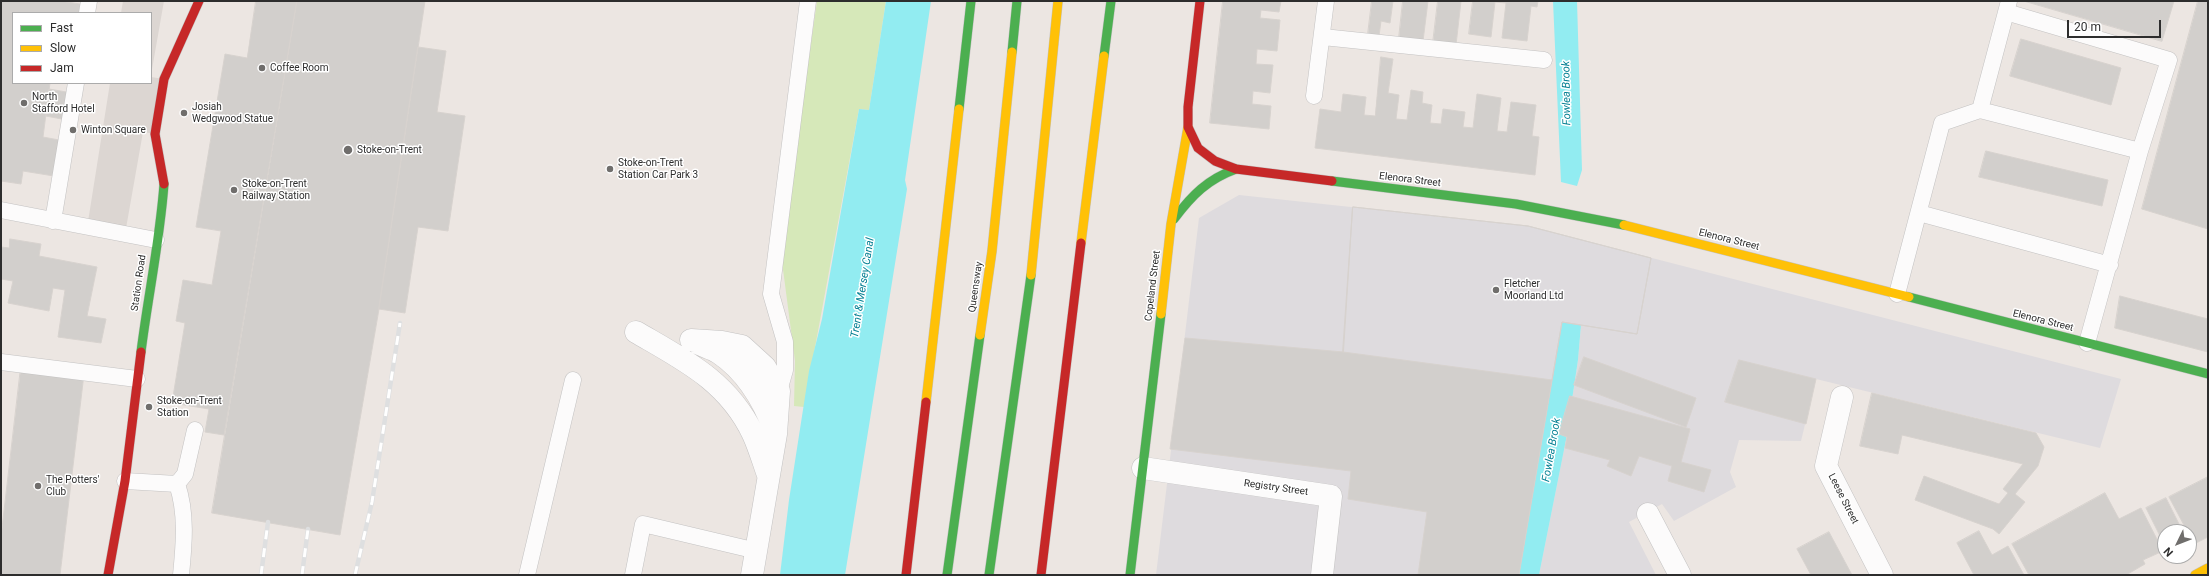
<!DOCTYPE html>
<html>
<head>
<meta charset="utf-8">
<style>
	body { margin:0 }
	#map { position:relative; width:2209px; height:576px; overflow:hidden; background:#ece6e2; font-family:Roboto,sans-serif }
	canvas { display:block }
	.frame { position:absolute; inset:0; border:2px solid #2d2d2d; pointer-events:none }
	.legend { position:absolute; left:12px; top:12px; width:140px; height:72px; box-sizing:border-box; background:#fff; border:1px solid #ababab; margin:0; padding:5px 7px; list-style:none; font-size:12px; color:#2d2d2d }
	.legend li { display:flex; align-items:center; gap:8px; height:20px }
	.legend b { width:20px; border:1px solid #ababab }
	.north { position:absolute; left:2157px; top:524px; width:40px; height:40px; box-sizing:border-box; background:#fff; border:1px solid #ababab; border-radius:50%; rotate:227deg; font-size:11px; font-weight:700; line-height:16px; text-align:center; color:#2d2d2d }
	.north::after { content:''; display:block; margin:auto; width:14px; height:18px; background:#706e6c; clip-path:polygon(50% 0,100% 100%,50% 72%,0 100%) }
	.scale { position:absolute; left:2067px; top:20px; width:94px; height:18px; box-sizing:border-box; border:2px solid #2d2d2d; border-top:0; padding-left:5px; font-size:12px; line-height:14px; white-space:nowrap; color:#2d2d2d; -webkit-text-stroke:3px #fff; paint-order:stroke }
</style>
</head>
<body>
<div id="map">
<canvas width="2209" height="576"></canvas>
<div class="frame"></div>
<ul class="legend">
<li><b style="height:5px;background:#4caf50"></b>Fast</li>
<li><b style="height:5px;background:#ffc107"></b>Slow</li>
<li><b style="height:5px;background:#c62828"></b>Jam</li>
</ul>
<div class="north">N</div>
<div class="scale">20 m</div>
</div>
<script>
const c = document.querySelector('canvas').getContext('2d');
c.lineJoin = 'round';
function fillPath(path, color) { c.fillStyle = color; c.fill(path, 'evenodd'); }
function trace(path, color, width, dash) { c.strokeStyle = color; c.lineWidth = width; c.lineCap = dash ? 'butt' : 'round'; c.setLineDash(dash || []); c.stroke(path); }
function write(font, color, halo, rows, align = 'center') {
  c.font = font + ' Roboto,sans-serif'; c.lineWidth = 3; c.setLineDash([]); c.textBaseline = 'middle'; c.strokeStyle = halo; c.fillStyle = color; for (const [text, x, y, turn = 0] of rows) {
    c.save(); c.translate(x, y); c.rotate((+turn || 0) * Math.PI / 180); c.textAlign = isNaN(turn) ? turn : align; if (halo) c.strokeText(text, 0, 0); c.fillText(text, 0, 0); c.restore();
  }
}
const industrial = new Path2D(`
	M1239,195l289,31 593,153 -21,69 -284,-69 -15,62 -62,-1 -9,32 6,15 -62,34 -12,-17 -33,18 27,53h-117l27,-135 12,-80 3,-35 -62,250h-363l43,-357z`);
const green = new Path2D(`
	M817,1h69l-17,109 -10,-1 -55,298 -10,-1 1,-45 -14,-107z`);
const plaza = new Path2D(`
	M123,1h41l-13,74v-62h-30z
	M151,77l13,2 -9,55 -12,-2 -18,102 -38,-6 23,-145h41z`);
const water = new Path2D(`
	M886,1h45l-26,179 2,9 -62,386h-65l9,-75 20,-129 13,-52 37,-210 10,1z
	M1553,1h24l5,169 -5,16 -16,-4z
	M1562,322l19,3 -3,35 -12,80 -27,135h-20z`);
const building = new Path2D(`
	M1,1h59l20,3 -1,9h-66v70h37l-7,54 16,3 -5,36 -31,-5 -2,13 -20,-3z
	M256,1h41l-73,434 -19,-3 4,-23 -37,-6 13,-80 -9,-2 7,-41 29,5 9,-54 -25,-4 29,-173 22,4z
	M297,1h128l-46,308 -39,226 -128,-22z
	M1223,1h58l-2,11 -18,-2 -1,8 20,2 -3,31 -20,-2 -1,15 17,1 -3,28 -17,-2 -1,13 19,2 -2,23 -59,-6z
	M1372,1h21l-3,22 -9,-2 -2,15 -11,-2z
	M1403,1h25l-5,40 -24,-3z
	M1438,1h23l-5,44 -23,-2z
	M1473,1h65l-1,6 -6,-1 -4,35 -25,-3 4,-35 -11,-1 -4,35 -22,-3z
	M2024,1h150l-12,40z
	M2198,1h10v228l-66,-20z
	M2021,39l100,29 -10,37 -101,-29z
	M418,47l28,4 -9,61 28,4 -17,115 -30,-4 -13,86 -26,-4z
	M1381,57l12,2 -5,34 11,2 -3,24 11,1 4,-30 12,2 -1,11 10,2 -2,18 11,1 2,-15 22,3 -2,15 10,1 4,-34 24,4 -4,33 10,1 4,-30 25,3 -4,31 7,1 -4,38 -220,-27 5,-39 21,3 2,-18 23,3 -2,18 11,1z
	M49,89l23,4 -5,27 -21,-4z
	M1986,151l122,29 -6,26 -123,-29z
	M1353,207l175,19 123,32 -14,76 -75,-12 -43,253h-101l9,-63 -79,-13 3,-28 -181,-22 15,-111 158,14z
	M1353,207l175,19 123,32 -14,76 -75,-12 -10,58 -209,-28z
	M10,239l31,5 -2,12 58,11 -10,49 19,3 -5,24 -43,-6 7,-47 -12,-2 -4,23 -41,-8 5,-22 -12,-2v-32l8,1z
	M2120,296l88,23v33l-93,-24z
	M1584,357l112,41 -10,29 -112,-42z
	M1739,360l77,19 -10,45 -81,-22z
	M21,367l63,7 -24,201h-59v-38z
	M1872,393l164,40 8,14 -6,19 -23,28 10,8 -26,32 -6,-5 -78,-29 9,-24 75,28 9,-11 -5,-4 20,-25 -121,-29 -4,19 -38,-8z
	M1570,396l120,33 -9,33 30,8 -7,22 -36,-11 4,-15 -33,-10 -8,20 -24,-10 3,-6 -45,-12 2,-11 -8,-3z
	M2208,477v60l-14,7 -25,-47z
	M2105,493l14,26 22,-11 22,43 -20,9 2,4 -19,11h-97l-17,-31z
	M2166,498l17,34h-18v14l-19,-38z
	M1979,531l13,24 16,-9 16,29h-50l-17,-32z
	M1829,532l23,43h-41l-14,-26z`);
const lane = new Path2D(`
	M2006,12l163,48 -29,91 -53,192
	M87,13l2,-12
	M1323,37l221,23
	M1314,96l12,-95
	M1980,110l29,-109
	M1,210l155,30
	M1919,213l191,52
	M53,221l23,-138
	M1897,294l45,-171 38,-13 160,41
	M1,362l136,17
	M779,391l6,-21v-28l-14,-48 37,-293
	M125,481l52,3 8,-10 10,-44
	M177,484c10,29 7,61 4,91
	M527,575l46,-195
	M633,575l10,-51 114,27`);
const street = new Path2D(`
	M636,332c48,28 92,49 117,102 6,13 10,27 15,41
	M691,340l31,2 20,4 23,21 14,24 -3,43 -24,141
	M699,344c6,3 14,5 20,9 27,18 45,49 56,78
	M1842,397l-16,69 56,109
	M1143,468l188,28 -9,79
	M1648,514l32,61`);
const fast = new Path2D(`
	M1012,52l5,-51
	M1104,56l7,-55
	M959,109l12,-108
	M1332,181l184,23 108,21
	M1174,219c18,-24 34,-40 62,-50
	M1909,297l299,77
	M141,352c7,-56 19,-112 23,-168
	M947,575l33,-240
	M989,575l42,-300
	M1130,575l31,-261`);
const slow = new Path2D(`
	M1624,225l285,72
	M1081,243l23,-187
	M1031,275l27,-274
	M1161,314l10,-90 17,-97
	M980,335l12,-84 20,-199
	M926,402l33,-293
	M2195,575l13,-7`);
const jam = new Path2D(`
	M1200,1l-12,106v20l10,21 17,13 21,8 96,12
	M164,184l-9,-50 9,-55 35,-78
	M108,575l17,-94 16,-129
	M906,575l20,-173
	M1041,575l40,-332`);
const rail = new Path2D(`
	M261,575l7,-53
	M302,575l6,-46
	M355,575l17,-73 28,-179`);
const markers = [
	[262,68,4,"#706e6c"],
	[24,103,4,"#706e6c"],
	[184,113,4,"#706e6c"],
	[73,130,4,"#706e6c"],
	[348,150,5,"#706e6c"],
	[610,169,4,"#706e6c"],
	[234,190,4,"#706e6c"],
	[1496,290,4,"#706e6c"],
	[149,407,4,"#706e6c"],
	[38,486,4,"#706e6c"]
];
const poiNames = [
	["Coffee Room",270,68],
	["North",32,97],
	["Stafford Hotel",32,109],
	["Josiah",192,107],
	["Wedgwood Statue",192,119],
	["Winton Square",81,130],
	["Stoke-on-Trent",357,150],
	["Stoke-on-Trent",618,163],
	["Station Car Park 3",618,175],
	["Stoke-on-Trent",242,184],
	["Railway Station",242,196],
	["Fletcher",1504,284],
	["Moorland Ltd",1504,296],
	["Stoke-on-Trent",157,401],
	["Station",157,413],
	["The Potters'",46,480],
	["Club",46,492]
];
const streetNames = [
	["Elenora Street",1410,180,7],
	["Elenora Street",1729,240,14],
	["Station Road",139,283,-82],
	["Copeland Street",1153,286,-83],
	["Queensway",976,287,-82],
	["Elenora Street",2043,321,14],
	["Registry Street",1276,488,8],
	["Leese Street",1843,499,63]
];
const waterNames = [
	["Fowlea Brook",1567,93,-91],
	["Trent & Mersey Canal",863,288,-81],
	["Fowlea Brook",1552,450,-80]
];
fillPath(industrial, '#dedbde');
fillPath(green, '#d6e8b9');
fillPath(plaza, '#dcd6d2');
fillPath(water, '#92ecf1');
fillPath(building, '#d2cfcc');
trace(building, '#d7d2ce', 1);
trace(lane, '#c3c2c2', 17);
trace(street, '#c3c2c2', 23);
trace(fast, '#c3c2c2', 10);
trace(slow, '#c3c2c2', 10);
trace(jam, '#c3c2c2', 10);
trace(lane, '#fcfbfb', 16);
trace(street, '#fcfbfb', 22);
trace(fast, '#4caf50', 9);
trace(slow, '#ffc107', 9);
trace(jam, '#c62828', 9);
trace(rail, '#dedfe0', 4.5);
trace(rail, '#fff', 3, [9]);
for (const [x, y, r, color] of markers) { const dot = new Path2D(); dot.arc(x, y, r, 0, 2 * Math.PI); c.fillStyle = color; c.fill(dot); trace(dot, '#fff', 1.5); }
write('10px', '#2d2d2d', '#fff', poiNames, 'left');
write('10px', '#2d2d2d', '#fff', streetNames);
write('italic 11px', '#058093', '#fff', waterNames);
</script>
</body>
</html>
